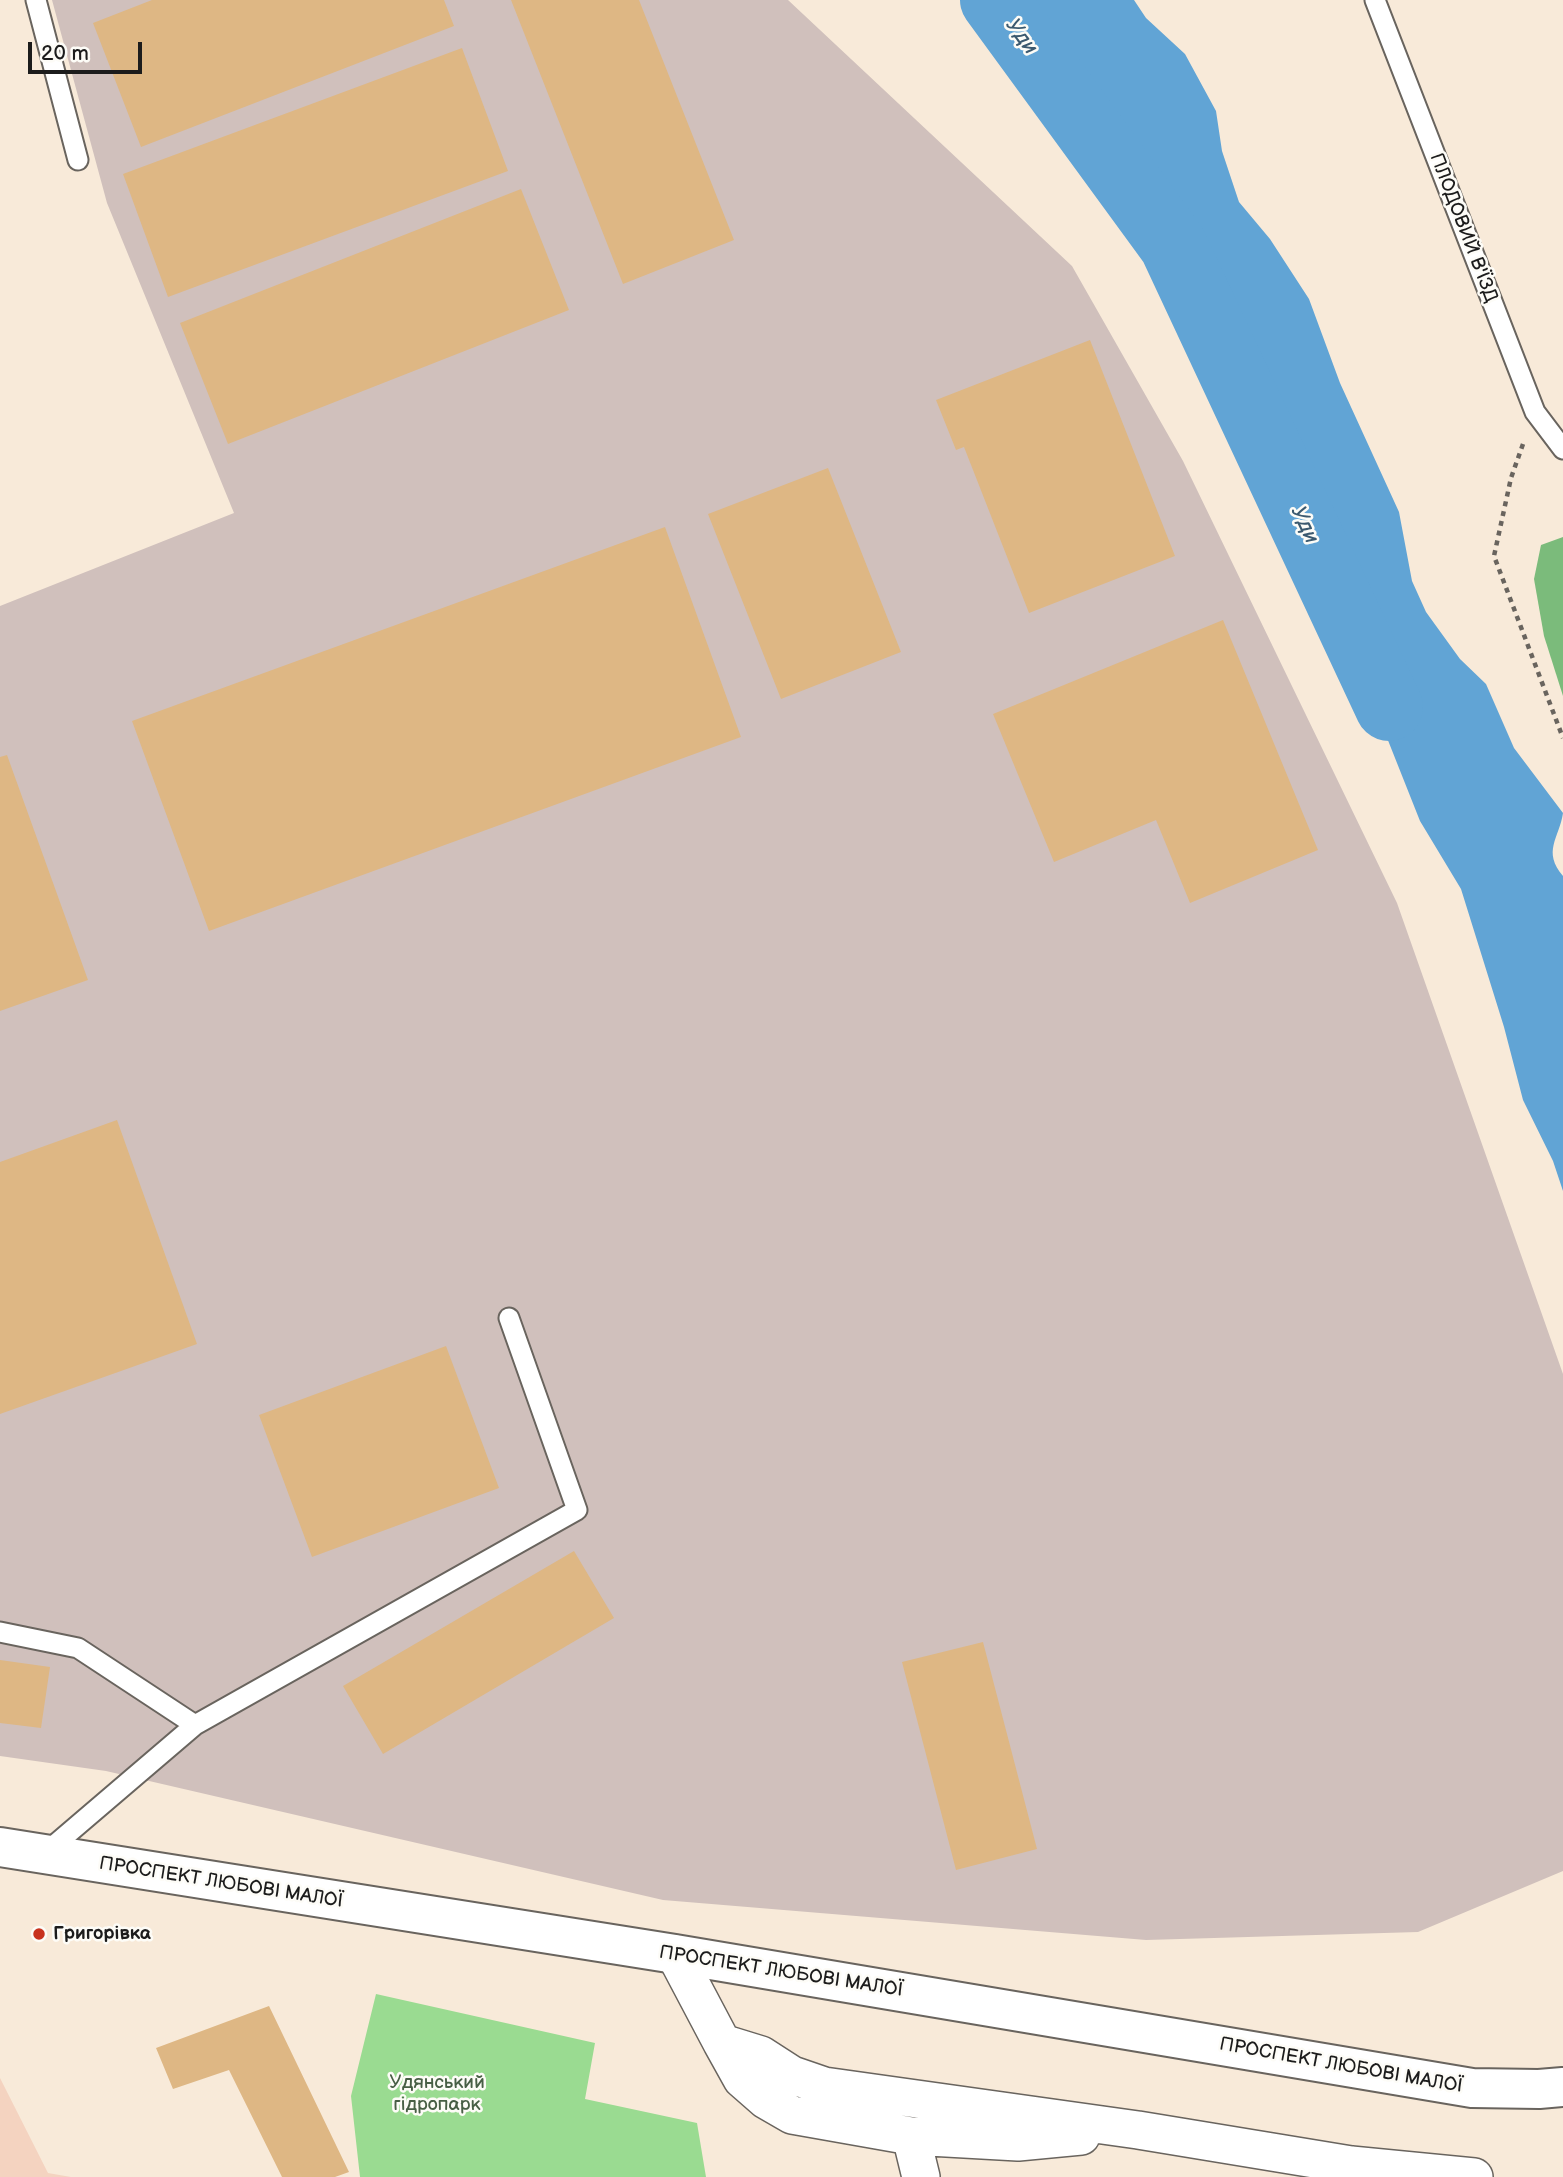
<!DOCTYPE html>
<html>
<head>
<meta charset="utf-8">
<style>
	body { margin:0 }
	#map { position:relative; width:1563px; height:2177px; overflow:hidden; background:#f8ead9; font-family:"Balsamiq Sans",sans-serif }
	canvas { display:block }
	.scale { position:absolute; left:28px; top:42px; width:114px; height:32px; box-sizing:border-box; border:4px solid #1c1c1c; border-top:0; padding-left:9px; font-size:21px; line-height:24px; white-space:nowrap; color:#1c1c1c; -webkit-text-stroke:5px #fdfcf7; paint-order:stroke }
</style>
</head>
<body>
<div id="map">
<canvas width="1563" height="2177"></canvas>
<div class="scale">20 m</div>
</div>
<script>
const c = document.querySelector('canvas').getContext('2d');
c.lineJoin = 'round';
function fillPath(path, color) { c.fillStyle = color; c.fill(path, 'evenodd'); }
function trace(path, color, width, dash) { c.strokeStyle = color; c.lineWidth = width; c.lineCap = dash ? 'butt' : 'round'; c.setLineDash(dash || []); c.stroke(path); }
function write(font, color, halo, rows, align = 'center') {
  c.font = font + ' "Balsamiq Sans",sans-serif'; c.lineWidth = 5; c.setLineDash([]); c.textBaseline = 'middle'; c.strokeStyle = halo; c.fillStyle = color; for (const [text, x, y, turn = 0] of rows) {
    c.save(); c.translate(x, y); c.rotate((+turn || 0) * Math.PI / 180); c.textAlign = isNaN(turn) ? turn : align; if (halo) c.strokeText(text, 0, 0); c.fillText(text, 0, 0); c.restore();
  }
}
const built = new Path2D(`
	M0,2078l48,95 23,4h-71z`);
const industrial = new Path2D(`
	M52,0h736l284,266 111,195 214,442 166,471v497l-145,61 -272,8 -483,-40 -557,-129 -106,-15v-1150l234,-93 -127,-310z`);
const green = new Path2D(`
	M376,1994l219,49 -10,56 112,24 9,54h-346l-9,-81z`);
const forest = new Path2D(`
	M1563,537v159l-19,-60 -10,-57 7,-34z`);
const water = new Path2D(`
	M1004,0h130l12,18 39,36 31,57 6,40 17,51 31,37 39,60 31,84 59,129 13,69 14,31 34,47 26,25 28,64 49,65c-4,26 -21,38 0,63v315l-10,-30 -30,-61 -19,-73 -43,-138 -41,-68 -50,-126 -24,-86 -21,-60 -26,-60 -67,-126 -58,-82 -56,-105 -54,-91z`);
const river = new Path2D(`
	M994,0l179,245 216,462`);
const building = new Path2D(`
	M152,0h292l10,26 -313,121 -48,-124z
	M511,0h128l95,240 -111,44z
	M462,48l46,123 -340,126 -45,-123z
	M521,189l48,121 -341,134 -48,-121z
	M1090,340l85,216 -146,57 -65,-166 -8,3 -20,-50z
	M828,468l73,184 -120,47 -73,-185z
	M665,527l76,210 -532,194 -77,-210z
	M1223,620l95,230 -128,53 -34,-83 -102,42 -61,-148z
	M7,755l81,225 -88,31v-254z
	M117,1120l80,224 -197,70v-252z
	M446,1346l53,142 -187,69 -53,-142z
	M574,1551l40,67 -231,136 -40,-68z
	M983,1642l54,207 -81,21 -54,-208z
	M0,1660l50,7 -9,61 -41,-5z
	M269,2006l80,166 -14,5h-53l-53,-107 -56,19 -17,-41z`);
const path = new Path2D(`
	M1523,444l-12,34 -17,78 69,182`);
const lane = new Path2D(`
	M36,0l42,160
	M1375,0l160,412 28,37
	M0,1632l78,16 117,77
	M44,1854l151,-129 382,-215 -68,-192`);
const street = new Path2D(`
	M675,1954l47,89 39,12 31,20 32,11 314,44 213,35 123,12
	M722,2043l20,36 24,21 26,15 119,21 107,6 63,-6
	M911,2136l10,41`);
const primary = new Path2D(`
	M0,1847l675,107 797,134 67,1 24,-2`);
const markers = [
	[39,1934,7,"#c8321e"]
];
const streetNames = [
	["ПЛОДОВИЙ В'ЇЗД",1463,228,69],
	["ПРОСПЕКТ ЛЮБОВІ МАЛОЇ",221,1883,9],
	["ПРОСПЕКТ ЛЮБОВІ МАЛОЇ",781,1972,9],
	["ПРОСПЕКТ ЛЮБОВІ МАЛОЇ",1341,2066,10]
];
const poiNames = [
	["Григорівка",53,1934]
];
const parkNames = [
	["Удянський",437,2083],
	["гідропарк",437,2105]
];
const waterNames = [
	["Уди",1021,37,54],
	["Уди",1304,525,65]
];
fillPath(built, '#f4d3c0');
fillPath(industrial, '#d0c0bc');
fillPath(green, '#9adb91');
fillPath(forest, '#7bbb7b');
fillPath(water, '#61a4d5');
trace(river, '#61a4d5', 68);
fillPath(building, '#deb784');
trace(lane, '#69645e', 23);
trace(street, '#69645e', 40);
trace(primary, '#69645e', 42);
trace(path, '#69645e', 4.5, [5, 5]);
trace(lane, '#fff', 19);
trace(street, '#fff', 37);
trace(primary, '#fff', 38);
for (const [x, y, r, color] of markers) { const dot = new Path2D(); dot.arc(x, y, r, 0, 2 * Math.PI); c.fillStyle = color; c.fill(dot); trace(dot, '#fdfcf7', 2.5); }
write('19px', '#1c1c1c', '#fdfcf7', streetNames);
write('bold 19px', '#1c1c1c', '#fdfcf7', poiNames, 'left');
write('19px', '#485f45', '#fdfcf7', parkNames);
write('italic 21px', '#3b596f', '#fdfcf7', waterNames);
</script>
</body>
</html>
